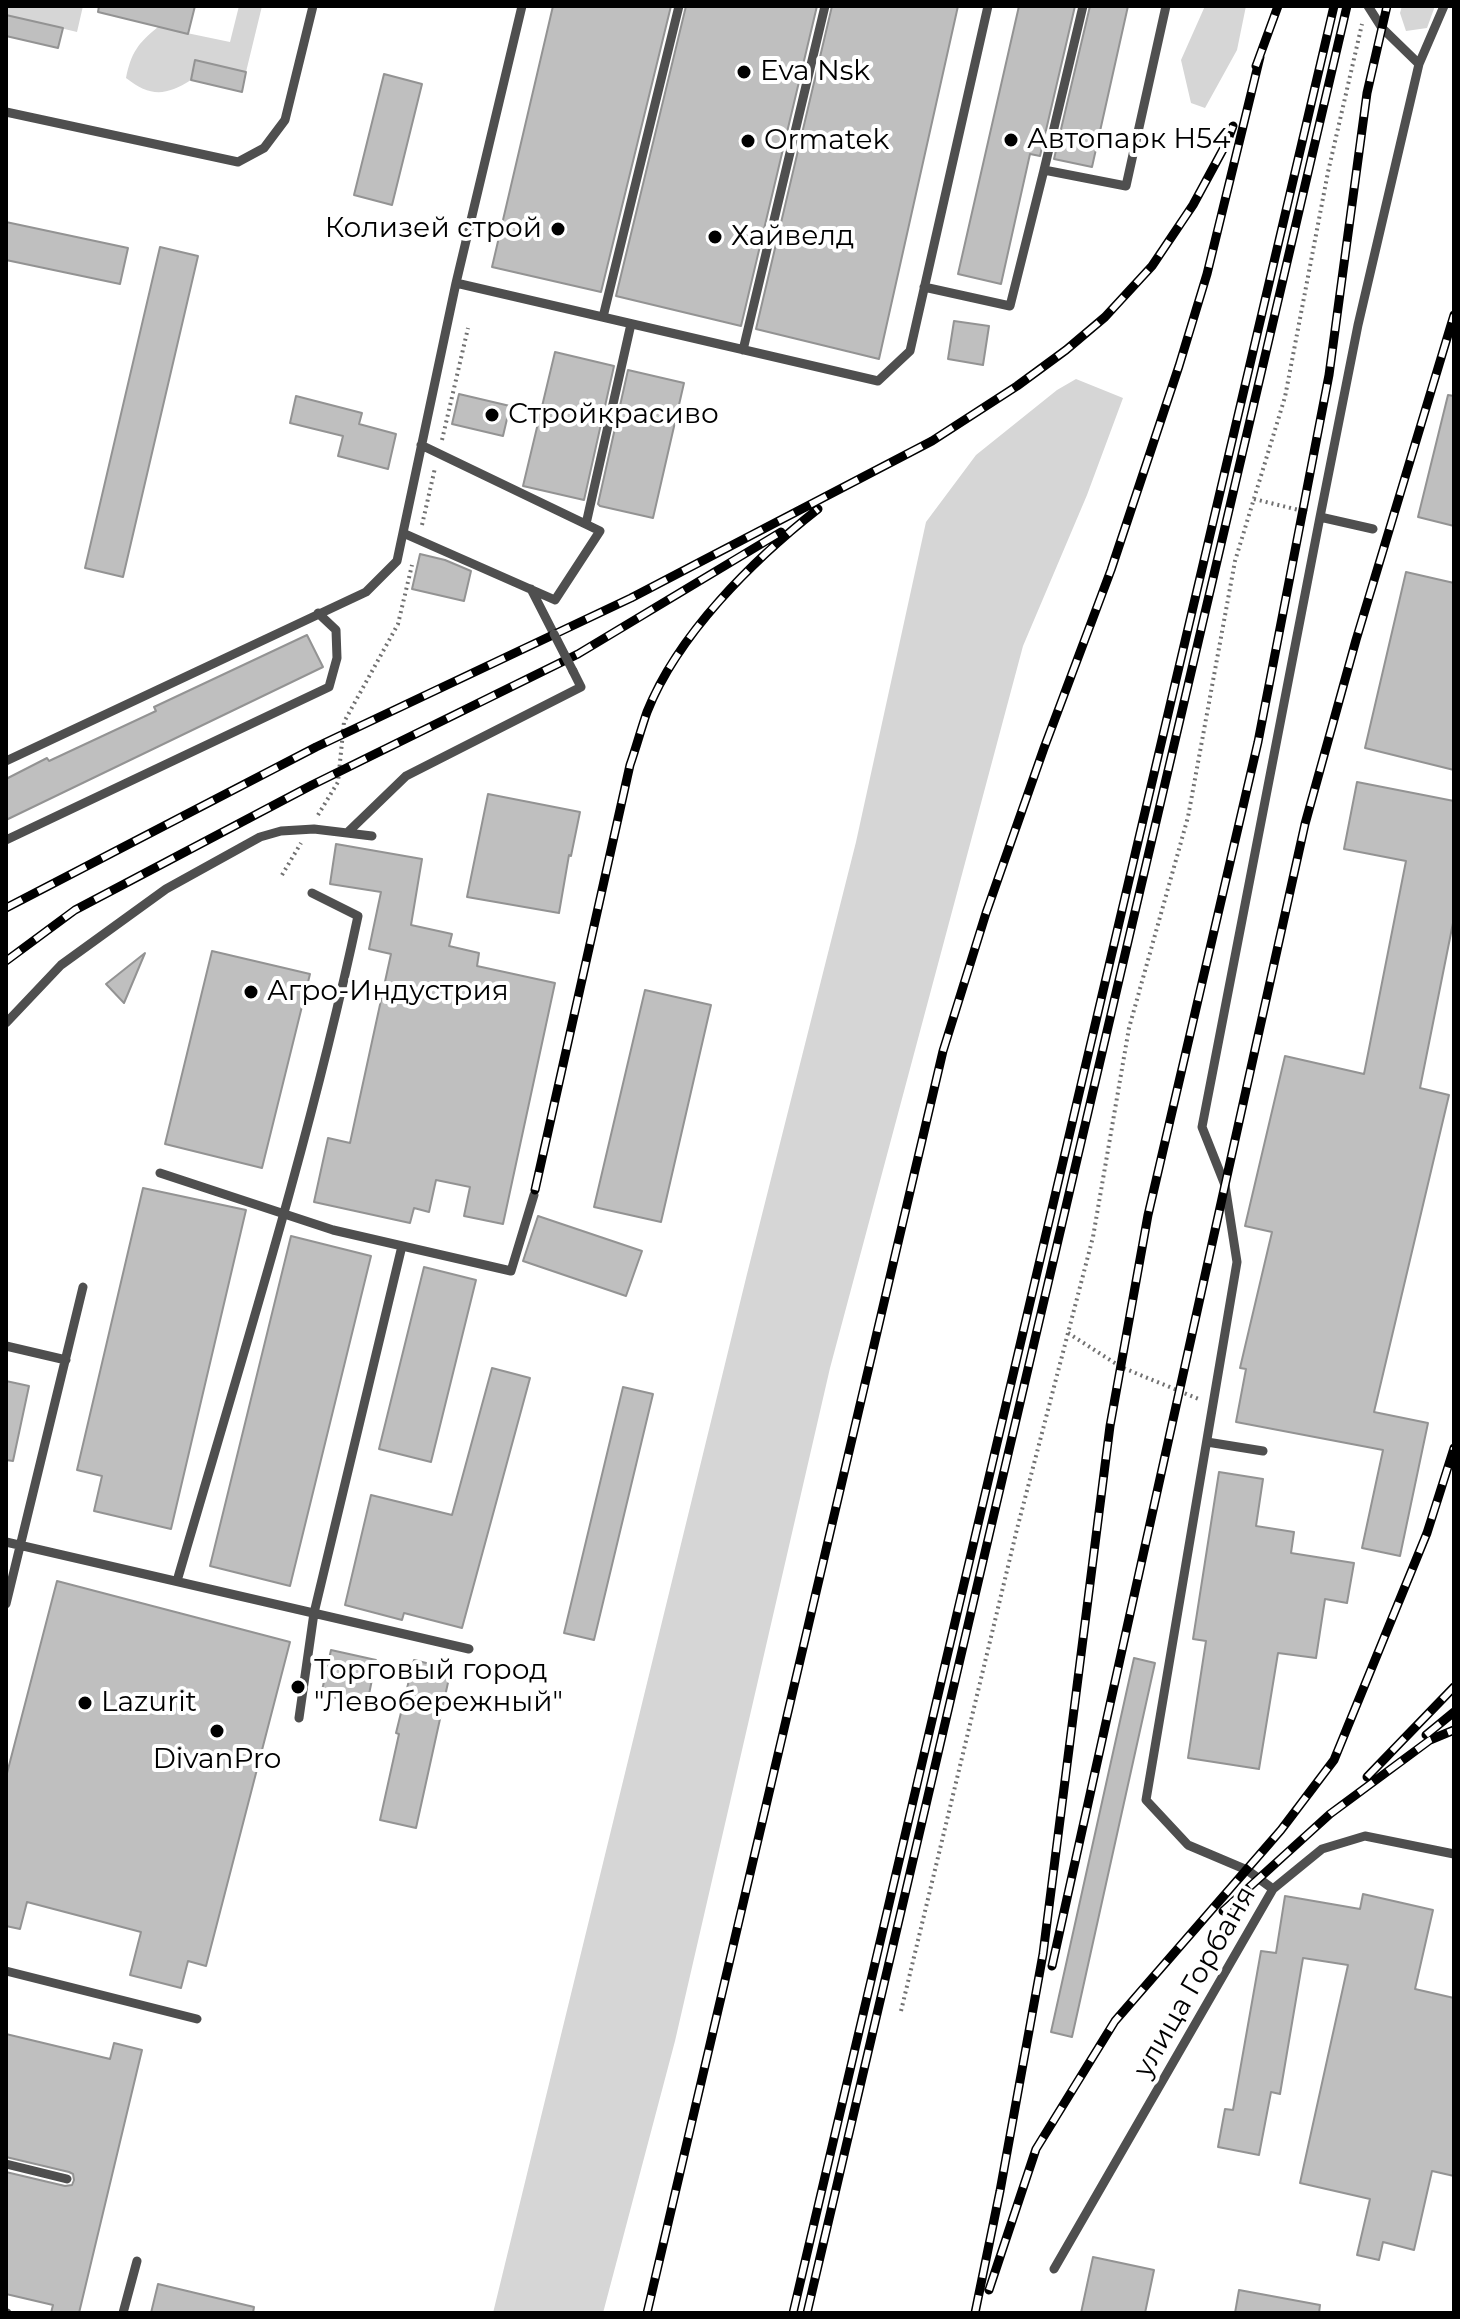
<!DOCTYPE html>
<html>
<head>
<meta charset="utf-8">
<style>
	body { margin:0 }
	#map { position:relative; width:1460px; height:2319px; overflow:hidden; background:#fff; font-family:Montserrat,sans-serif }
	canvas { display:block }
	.frame { position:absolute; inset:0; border:8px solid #000; pointer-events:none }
</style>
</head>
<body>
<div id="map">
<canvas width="1460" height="2319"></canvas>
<div class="frame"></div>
</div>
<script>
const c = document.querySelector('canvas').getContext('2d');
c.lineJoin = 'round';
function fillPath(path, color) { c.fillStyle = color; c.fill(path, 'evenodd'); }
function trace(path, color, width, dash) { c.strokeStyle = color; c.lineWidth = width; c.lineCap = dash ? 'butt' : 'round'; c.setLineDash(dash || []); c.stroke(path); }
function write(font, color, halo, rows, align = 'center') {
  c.font = font + ' Montserrat,sans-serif'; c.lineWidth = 8; c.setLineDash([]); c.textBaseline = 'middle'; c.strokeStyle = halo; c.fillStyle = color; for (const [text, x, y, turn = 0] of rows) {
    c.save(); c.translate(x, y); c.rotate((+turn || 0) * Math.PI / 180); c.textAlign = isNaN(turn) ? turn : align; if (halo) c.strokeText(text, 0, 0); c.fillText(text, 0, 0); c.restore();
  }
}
const green = new Path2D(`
	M6,6h77l-6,26 -71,-17z
	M239,6h23l-16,66 -50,-11 -5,19c-25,16 -41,17 -65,-2 5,-25 12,-35 32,-51l72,15z
	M1205,6h41l-9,44 -32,58 -14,-5 -10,-43z
	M1402,6h33l-8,22 -21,3 -6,-18z
	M1076,379l47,19 -36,97 -64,151 -193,722 -155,673 -72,272h-110l254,-1039 109,-432 70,-320 50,-67 81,-65z`);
const building = new Path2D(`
	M99,6h96l-7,28 -90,-22z
	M553,6h118l-70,286 -109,-25z
	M686,6h131l-76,320 -125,-30z
	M832,6h126l-79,353 -123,-30z
	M1019,6h56l-35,150 -10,-2 -29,130 -43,-10z
	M1090,6h38l-36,161 -38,-8z
	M6,15l57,13 -5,20 -52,-12z
	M195,60l51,12 -4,20 -51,-12z
	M384,74l38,10 -30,121 -38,-10z
	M6,222l122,26 -8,36 -114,-24z
	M160,247l38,9 -75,321 -38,-9z
	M954,321l35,5 -6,39 -35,-6z
	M555,352l59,14 -30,134 -61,-14z
	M628,370l56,13 -31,135 -53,-12 -2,-2z
	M459,394l51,12 -7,30 -51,-12z
	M1448,395l6,1v130l-36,-9z
	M296,396l66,17 -3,11 37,10 -8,35 -50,-13 5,-20 -53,-13z
	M420,554l25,6 26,11 -7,30 -52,-12z
	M1406,572l48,11v187l-89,-22z
	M307,635l16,32 -317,153v-41l41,-21 2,3 107,-50 -2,-4z
	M1357,782l97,19v117l-34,170 29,7 -75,317 54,11 -28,133 -38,-8 21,-98 -147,-28 10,-53 -6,-1 32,-136 -27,-6 40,-170 79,18 42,-213 -62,-12z
	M488,794l92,18 -9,44 -2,-1 -10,58 -92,-16z
	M336,844l86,15 -11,66 41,9 -3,12 30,7 -2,13 78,17 -52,241 -39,-8 6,-29 -34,-7 -7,32 -15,-4 -4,15 -96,-21 14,-64 22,5 41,-189 -22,-5 12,-57 -51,-8z
	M212,951l98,23 -48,194 -97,-24z
	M145,953l-21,50 -18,-19z
	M645,990l66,15 -50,217 -67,-15z
	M143,1188l103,22 -75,319 -77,-18 8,-35 -25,-6z
	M538,1216l104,35 -16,45 -103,-35z
	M291,1236l80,20 -81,330 -80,-20z
	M424,1267l52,13 -45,182 -52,-13z
	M492,1368l38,10 -68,250 -58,-15 -2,7 -57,-15 26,-110 81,20z
	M6,1381l23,5 -16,75 -7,-1z
	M623,1387l30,7 -59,246 -30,-7z
	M1219,1472l44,7 -7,47 38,6 -3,21 63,10 -7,40 -22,-4 -9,59 -38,-5 -19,116 -71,-11 18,-117 -13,-2z
	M57,1581l233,61 -84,324 -18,-5 -7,27 -51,-13 11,-43 -114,-30 -7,27 -14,-3v-149z
	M331,1650l45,10 -9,44 -46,-9z
	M1134,1658l21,5 -83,374 -21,-5z
	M414,1660l37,9 -35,159 -36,-8 19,-86 -3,-1z
	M1363,1894l70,16 -18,79 39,9v178l-22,-5 -18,79 -31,-8 -4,18 -22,-5 13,-56 -70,-16 48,-218 -45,-7 -23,136 -9,-2 -12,63 -41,-8 7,-38 8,1 28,-159 15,2 9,-57 75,13z
	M6,2034l104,25 4,-16 28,7 -63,263h-28l2,-8 -47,-11v-122l59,14 7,-1 2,-5 -1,-6 -4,-2 -63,-15z
	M1093,2257l61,13 -9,43h-64z
	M158,2284l96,23 -1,6h-102z
	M1239,2290l81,15 -1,8h-84z`);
const path = new Path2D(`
	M442,440l26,-112
	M1254,499l53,13
	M422,525l13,-57
	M318,815l20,-33 6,-60 54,-98 14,-59
	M282,875l19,-32
	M1068,1333l53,34 80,33
	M901,2011l116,-482 76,-292 36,-209 59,-211 47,-256 50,-164 43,-225 34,-148`);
const service = new Path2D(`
	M1083,6l-39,164 82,16 40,-180
	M1368,6l14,22 37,36
	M6,112l232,50 26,-14 21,-28 28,-114
	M456,283l422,98 32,-30 78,-345
	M924,287l86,19 34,-136
	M603,317l76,-311
	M743,350l82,-344
	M1320,517l38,-192 61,-261 25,-58
	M586,524l45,-200
	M403,533l152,67 45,-69 -179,-86
	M531,589l23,45
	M6,761l360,-169 31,-31 59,-278 66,-277
	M347,833l59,-57 175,-89 -8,-16
	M6,840l323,-153 8,-29 -1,-28 -18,-17
	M6,1023l55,-58 105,-76 94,-52 21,-6 33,-2 58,7
	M160,1173l173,57 178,41 23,-76
	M6,1346l60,14
	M1207,1442l56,9
	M6,1542l463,107
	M177,1581c64,-220 133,-440 181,-665l-46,-23
	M6,1604l77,-317
	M299,1718l15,-105 88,-367
	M1273,1889l-26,-19 -59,-25 -42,-45 91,-538 -12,-77 -23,-58 118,-610 53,12
	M6,1971l191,48
	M6,2164l61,15
	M1054,2269l219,-380 49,-40 43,-13 89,18
	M6,2313h1
	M123,2313l14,-52`);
const rail = new Path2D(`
	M1256,66l22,-60
	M6,908l310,-161 315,-149 301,-157 85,-55 49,-36 39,-33 47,-51 41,-61 33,-61 7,-18
	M6,961l69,-51 237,-125 266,-131 203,-122
	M535,1190l95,-425c6,-17 11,-36 17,-53 31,-78 106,-152 171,-203
	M1426,1735l28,-23
	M1367,1777l87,-90
	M1223,1911l107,-97 100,-74 24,-10
	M1052,1966l253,-1142 51,-184 98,-325
	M989,2290l47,-141 79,-128 166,-191 53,-70 93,-227 27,-85
	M647,2313l296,-1262 43,-138 58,-165 67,-178 68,-204 28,-92 53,-217
	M793,2313l541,-2307
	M807,2313l540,-2307
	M975,2313l25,-122 43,-237 67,-528 38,-211 110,-473 71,-367 38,-282 20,-87`);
const serviceBridge = new Path2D(`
	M554,634l19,37`);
const markers = [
	[744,72,8,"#000"],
	[1011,140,8,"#000"],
	[748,141,8,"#000"],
	[558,229,8,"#000"],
	[715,237,8,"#000"],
	[492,415,8,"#000"],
	[251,992,8,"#000"],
	[298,1687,8,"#000"],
	[85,1703,8,"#000"],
	[217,1731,8,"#000"]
];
const poiNames = [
	["Eva Nsk",760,72],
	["Автопарк Н54",1027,140],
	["Ormatek",764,141],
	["Колизей строй",542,229,"right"],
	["Хайвелд",731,237],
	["Стройкрасиво",508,415],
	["Агро-Индустрия",267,992],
	["Торговый город",314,1671],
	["\"Левобережный\"",314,1703],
	["Lazurit",101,1703],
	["DivanPro",217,1760,"center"]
];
const streetNames = [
	["улица Горбаня",1195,1982,-60]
];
fillPath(green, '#d6d6d6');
fillPath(building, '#bfbfbf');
trace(building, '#939393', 2);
trace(path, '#717171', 4, [2, 4]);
trace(service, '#4f4f4f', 9);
trace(rail, '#000', 9);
trace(rail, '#fff', 6, [18]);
trace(serviceBridge, '#4f4f4f', 9);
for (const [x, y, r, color] of markers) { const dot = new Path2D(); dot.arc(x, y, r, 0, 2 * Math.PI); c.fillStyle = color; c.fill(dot); trace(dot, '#fff', 3); }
write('28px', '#000', '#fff', poiNames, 'left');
write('28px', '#000', '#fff', streetNames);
</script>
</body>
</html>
